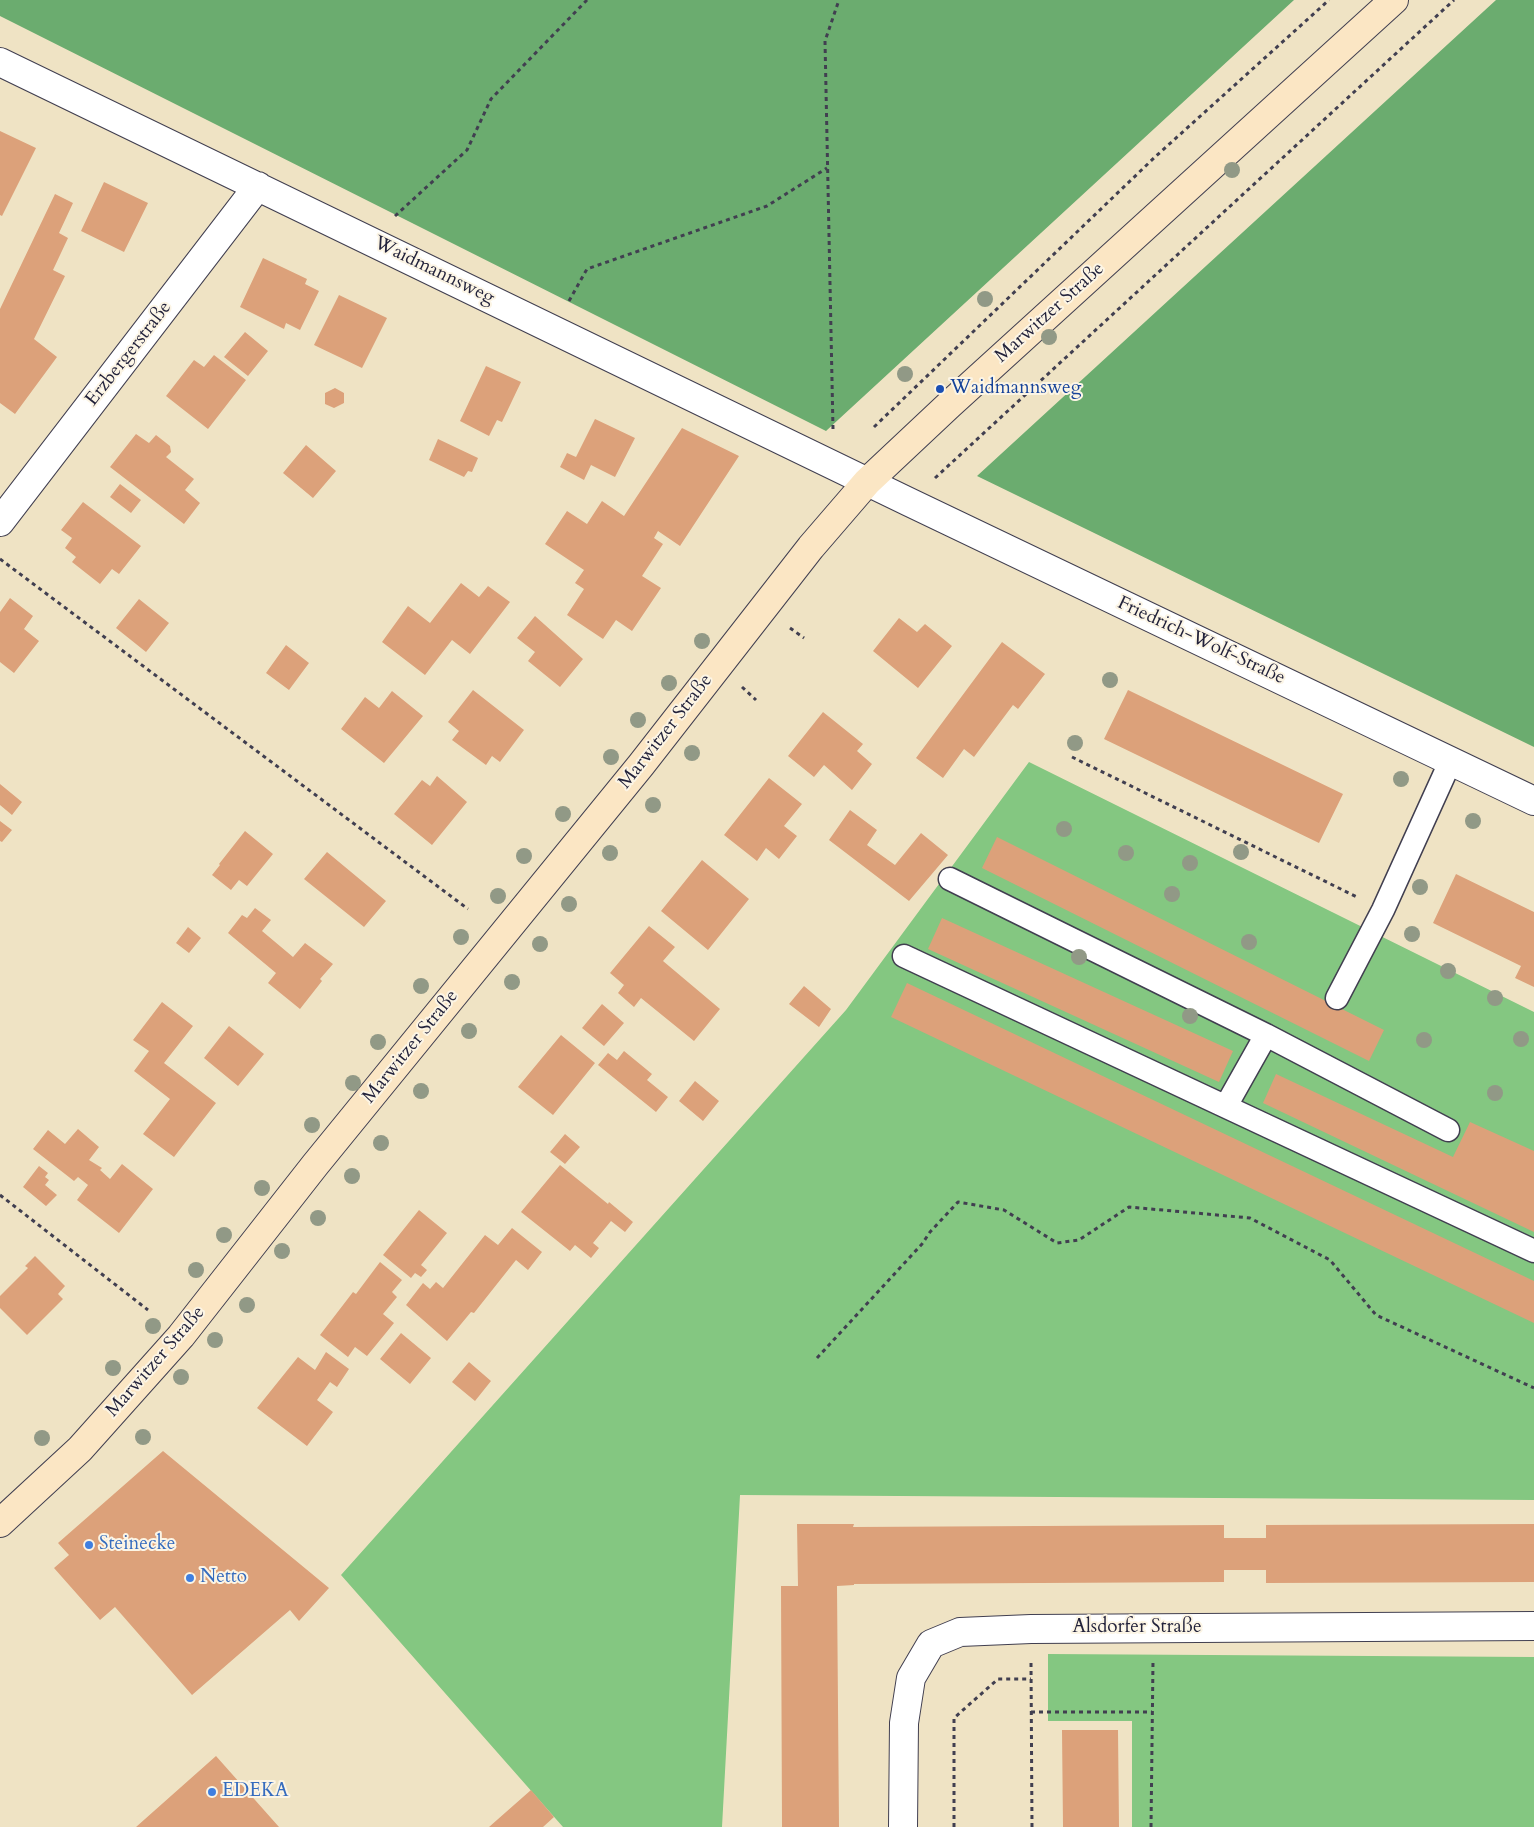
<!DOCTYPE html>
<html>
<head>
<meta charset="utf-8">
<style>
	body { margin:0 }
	canvas { display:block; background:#efe3c4 }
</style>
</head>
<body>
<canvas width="1534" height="1827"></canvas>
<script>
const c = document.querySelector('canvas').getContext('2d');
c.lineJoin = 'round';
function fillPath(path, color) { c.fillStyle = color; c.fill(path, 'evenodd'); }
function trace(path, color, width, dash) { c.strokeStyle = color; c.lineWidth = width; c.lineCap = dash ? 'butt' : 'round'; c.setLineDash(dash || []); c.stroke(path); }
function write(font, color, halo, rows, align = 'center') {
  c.font = font + ' Cardo,serif'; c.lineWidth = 4; c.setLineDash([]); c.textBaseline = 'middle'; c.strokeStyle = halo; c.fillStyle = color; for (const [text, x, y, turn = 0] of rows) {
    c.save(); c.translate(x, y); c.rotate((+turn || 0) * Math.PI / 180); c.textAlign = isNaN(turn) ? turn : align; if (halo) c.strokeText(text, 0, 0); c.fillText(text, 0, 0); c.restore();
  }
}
const green = new Path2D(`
	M1029,762l505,250v488l-794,-5 -18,332h-159l-222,-252 505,-565z
	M1048,1654l486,3v170h-402v-106h-84z`);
const forest = new Path2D(`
	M0,0h1294l-468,431 -826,-415z
	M1496,0h38v747l-557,-271z`);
const building = new Path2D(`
	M0,131l36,17 -34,68 -2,-1z
	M104,182l44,21 -24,49 -43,-21z
	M55,194l18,9 -14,30 9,5 -15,32 12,6 -31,63 23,18 -42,57 -15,-11v-94z
	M263,258l44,21 -2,5 14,7 -19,39 -14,-7 -2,6 -44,-22z
	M339,295l48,23 -25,50 -48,-23z
	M245,332l23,19 -20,25 -24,-19z
	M214,355l32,25 -38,49 -42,-33 28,-36 10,7z
	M486,366l35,16 -19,40 -5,-2 -8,16 -29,-15z
	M335,388l9,5v10l-10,5 -9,-4v-11z
	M595,419l40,19 -20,39 -24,-12 -7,15 -24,-13 7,-14 9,4z
	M682,428l57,28 -59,90 -22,-15 -4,7 9,6 -21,32 19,12 -29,43 -16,-11 -13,19 -36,-24 17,-26 -9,-6 9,-13 -39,-26 22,-33 20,13 15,-23 22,15z
	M136,434l13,9 7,-8 14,11 1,6 -5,5 28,22 -9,11 15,13 -16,21 -74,-57z
	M438,439l40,19 -6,14 -4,-1 -4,6 -35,-17z
	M306,445l30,26 -23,27 -30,-25z
	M120,484l21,16 -10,13 -21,-16z
	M83,502l58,44 -22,28 -7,-5 -12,15 -28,-22 4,-5 -11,-9 7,-10 -11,-8z
	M461,583l18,14 9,-11 22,16 -40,52 -18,-14 -27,35 -43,-33 26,-36 22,17z
	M10,598l23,18 -9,13 15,12 -25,32 -14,-11v-50z
	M139,599l30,24 -23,29 -30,-24z
	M535,616l48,43 -23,28 -32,-26 7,-9 -18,-14z
	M899,618l18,14 8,-8 27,22 -34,42 -45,-37z
	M1002,642l43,32 -27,35 -5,-4 -39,52 -10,-8 -21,29 -27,-20z
	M286,645l23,18 -20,27 -23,-17z
	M473,690l51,40 -24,32 -8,-6 -6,9 -34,-25 7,-9 -11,-9z
	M1128,690l215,104 -24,49 -215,-104z
	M392,691l31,25 -39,47 -43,-34 24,-32 14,11z
	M823,712l40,32 -6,7 15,13 -20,26 -28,-25 -10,12 -26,-21z
	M437,776l30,26 -35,43 -38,-31 28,-34 8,6z
	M769,778l33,26 -18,22 13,10 -18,23 -13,-11 -9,13 -33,-26z
	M0,784l22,18 -10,13 -12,-10z
	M850,810l27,20 -10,15 28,20 26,-32 27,22 -39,46 -80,-61z
	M0,821l12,9 -10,12 -2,-1z
	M245,831l28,23 -26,32 -8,-6 -8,10 -19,-15 8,-10 -1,-1z
	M997,837l387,193 -15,31 -387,-193z
	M327,852l59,49 -22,26 -60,-48z
	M702,860l47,39 -41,51 -47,-39z
	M1456,874l78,38v75l-19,-9 6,-12 -88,-43z
	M255,908l16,12 -9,11 31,26 12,-14 28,21 -13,15 2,2 -22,28 -32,-26 8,-10 -48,-40 14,-18 5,3z
	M942,918l291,133 -14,31 -291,-133z
	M649,926l26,21 -12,14 57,48 -26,32 -53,-43 -7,9 -16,-14 6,-8 -14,-12z
	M188,927l13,11 -12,15 -13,-10z
	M907,983l627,298v42l-643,-306z
	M804,986l27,23 -12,18 -30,-23z
	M162,1002l31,24 -29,37 52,40 -42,54 -31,-23 27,-35 -36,-28 15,-20 -16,-11z
	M602,1004l22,19 -20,23 -22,-18z
	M229,1026l35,28 -26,32 -34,-28z
	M561,1035l34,28 -42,52 -35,-28z
	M624,1051l28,23 -5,6 21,17 -12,15 -58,-47 10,-12 9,7z
	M1276,1074l177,83 17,-35 64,29v81l-271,-129z
	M695,1081l24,20 -16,20 -24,-20z
	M78,1129l21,18 -10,13 13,8 -2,2 10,9 12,-15 31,25 -34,44 -42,-33 11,-15 -10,-8 -4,4 -41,-32 15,-19 17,14z
	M565,1134l15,13 -15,17 -15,-12z
	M560,1165l48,39 1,-2 24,20 -8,10 -14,-11 -18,22 6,5 -8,10 -16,-13 -5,6 -49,-39z
	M39,1166l9,7 -3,4 4,3 -4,5 12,10 -11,11 -23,-19z
	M419,1210l28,23 -26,32 6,5 -6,7 -6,-4 -4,5 -28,-23z
	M512,1228l30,24 -14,18 -12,-10 -42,53 -3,-1 -24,29 -41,-36 17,-22 7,6 6,-7 7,6 42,-53 13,10z
	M35,1256l30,30 -7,8 5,5 -36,36 -27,-27v-12l28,-28 -3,-2z
	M380,1262l22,18 -10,12 5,5 -14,17 11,9 -27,33 -12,-9 -7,10 -28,-22 33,-43 3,2z
	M401,1333l30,25 -21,26 -30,-25z
	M326,1352l23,17 -12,18 -7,-5 -13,18 16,12 -26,34 -50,-38 41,-51 17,13z
	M469,1362l22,19 -16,20 -23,-19z
	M163,1451l166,137 -30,33 -9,-11 -98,85 -77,-88 -15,13 -46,-52 15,-13 -11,-12z
	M797,1524h57l-1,3 371,-2v13h42v-13l268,-1v58l-268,1v-13h-42v12l-370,2v1l-17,1 2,241h-57l-1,-241h17z
	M1062,1730h56l1,97h-56z
	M216,1756l63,71h-143z
	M531,1790l23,27 -11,10h-54z`);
const path = new Path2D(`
	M395,216l72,-66 24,-51 96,-99
	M569,301l18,-32 180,-63 60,-38
	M874,427l281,-270 174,-157
	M833,429l-8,-388 14,-41
	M935,478l519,-478
	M0,559l468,350
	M790,628l14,10
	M742,687l14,13
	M1072,757l285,140
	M0,1195l148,115
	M817,1358l105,-114 8,-12 28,-30 46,8 53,33 22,-3 50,-33 121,11 80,42 46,55 158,73
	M1031,1663l1,164
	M1031,1712h121
	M954,1827v-109l44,-39h33
	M1151,1827l2,-166`);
const service = new Path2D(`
	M950,879l316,156 182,95
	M904,956l630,295
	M1337,998l46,-88 68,-150
	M1226,1106l40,-71`);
const minor = new Path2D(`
	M0,62l909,440 625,299
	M0,522l258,-336
	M903,1827l1,-104 7,-45 20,-34 29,-12 71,-3 503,-3`);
const secondary = new Path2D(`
	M0,1523l80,-74 101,-113 134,-171 326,-400 170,-218 56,-65 82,-77 445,-405`);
const trees = [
	[1232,170],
	[985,299],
	[1049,337],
	[905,374],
	[702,641],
	[1110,680],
	[669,683],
	[638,720],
	[1075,743],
	[692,753],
	[611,757],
	[1401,779],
	[653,805],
	[563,814],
	[1473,821],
	[1064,829],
	[1241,852],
	[610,853],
	[1126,853],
	[524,856],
	[1190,863],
	[1420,887],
	[1172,894],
	[498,896],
	[569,904],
	[1412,934],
	[461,937],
	[1249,942],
	[540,944],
	[1079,957],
	[1448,971],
	[512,982],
	[421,986],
	[1495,998],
	[1190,1016],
	[469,1031],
	[1521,1039],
	[1424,1040],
	[378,1042],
	[353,1083],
	[421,1091],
	[1495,1093],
	[312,1125],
	[381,1143],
	[352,1176],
	[262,1188],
	[318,1218],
	[224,1235],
	[282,1251],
	[196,1270],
	[247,1305],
	[153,1326],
	[215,1340],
	[113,1368],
	[181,1377],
	[143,1437],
	[42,1438]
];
const markers = [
	[940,389,5,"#1a4fb4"],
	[89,1545,5,"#3f7fe0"],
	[190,1578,5,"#3f7fe0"],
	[212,1792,5,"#3f7fe0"]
];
const streetNames = [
	["Waidmannsweg",434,271,26],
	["Marwitzer Straße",1050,313,-42],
	["Erzbergerstraße",129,354,-52],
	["Friedrich-Wolf-Straße",1201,641,25],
	["Marwitzer Straße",666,732,-52],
	["Marwitzer Straße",411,1047,-51],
	["Marwitzer Straße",156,1362,-49],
	["Alsdorfer Straße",1137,1628]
];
const transitNames = [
	["Waidmannsweg",950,389]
];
const shopNames = [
	["Steinecke",99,1545],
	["Netto",200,1578],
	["EDEKA",222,1792]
];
fillPath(green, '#84c781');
fillPath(forest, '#6bac6f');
fillPath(building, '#dca17a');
trace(service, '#413f50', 25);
trace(minor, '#413f50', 30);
trace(secondary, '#413f50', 30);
trace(path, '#413f50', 3, [4, 4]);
trace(service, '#fff', 22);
trace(minor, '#fff', 28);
trace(secondary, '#fbe6c4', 28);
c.fillStyle = '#919986';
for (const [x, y] of trees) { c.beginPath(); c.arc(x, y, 8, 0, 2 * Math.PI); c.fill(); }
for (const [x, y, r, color] of markers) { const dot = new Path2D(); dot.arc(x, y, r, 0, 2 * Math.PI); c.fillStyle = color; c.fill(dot); trace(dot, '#fcf5e5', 2); }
write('19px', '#22223b', '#fcf5e5', streetNames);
write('19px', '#164399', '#fcf5e5', transitNames, 'left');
write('19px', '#366cbe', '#fcf5e5', shopNames, 'left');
</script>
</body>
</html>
